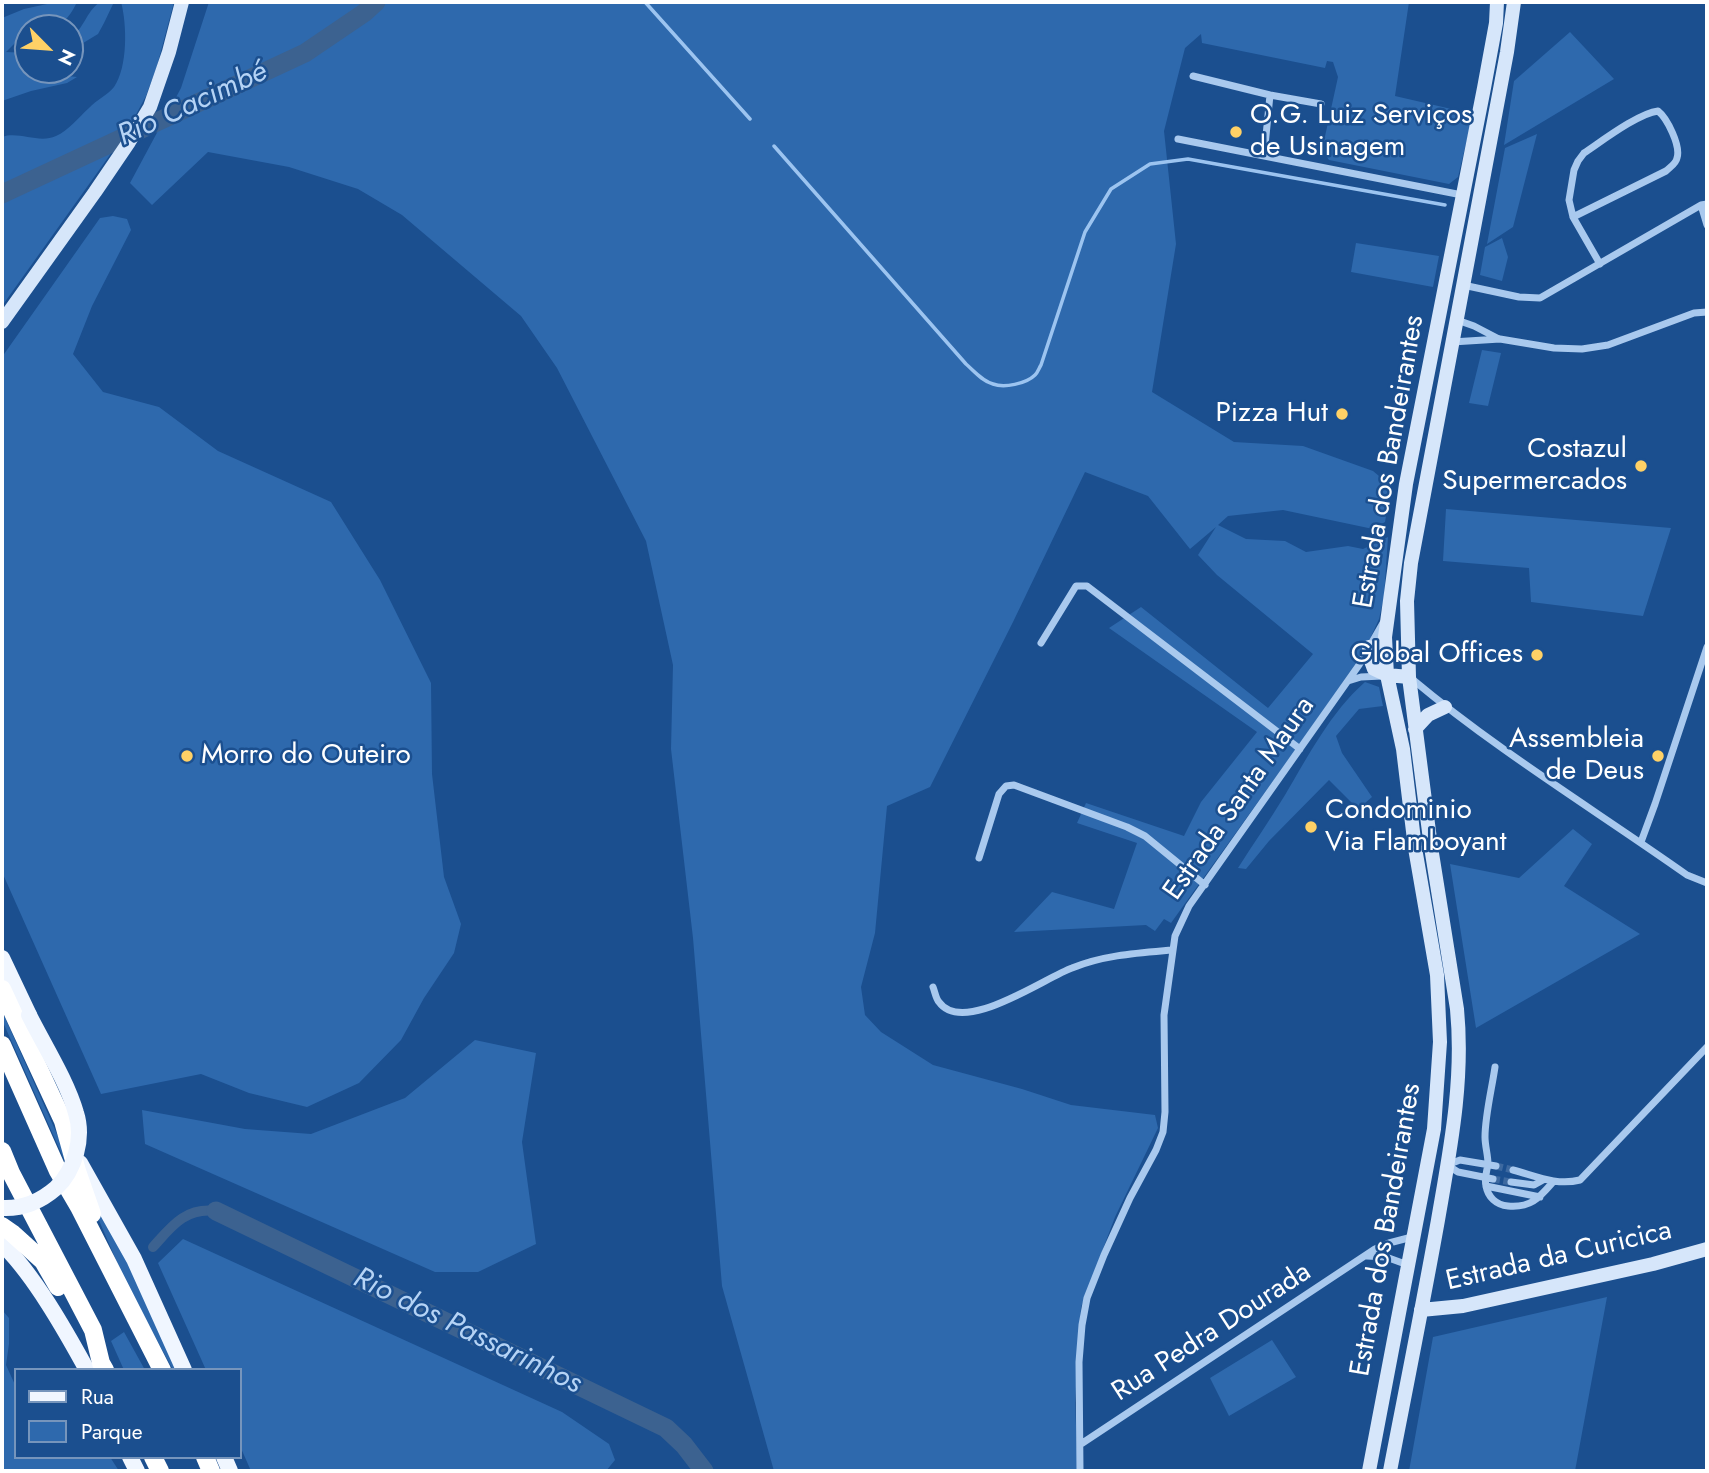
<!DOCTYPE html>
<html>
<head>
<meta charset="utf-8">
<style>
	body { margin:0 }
	#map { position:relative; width:1709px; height:1473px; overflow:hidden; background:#1b4f8f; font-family:Jost,sans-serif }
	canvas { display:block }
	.frame { position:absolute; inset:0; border:4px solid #fff; pointer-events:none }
	.legend { position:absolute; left:14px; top:1368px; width:228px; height:91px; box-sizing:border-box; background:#1b4f8f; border:2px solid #7695bc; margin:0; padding:9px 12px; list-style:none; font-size:21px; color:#fff }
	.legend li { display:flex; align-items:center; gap:14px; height:35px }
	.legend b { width:35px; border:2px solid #7695bc }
	.north { position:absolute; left:14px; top:14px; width:70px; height:70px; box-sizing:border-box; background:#1b4f8f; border:2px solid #7695bc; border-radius:50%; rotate:115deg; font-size:19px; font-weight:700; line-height:28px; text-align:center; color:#fff }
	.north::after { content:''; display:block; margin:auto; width:24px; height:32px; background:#ffd166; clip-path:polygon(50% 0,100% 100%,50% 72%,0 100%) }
</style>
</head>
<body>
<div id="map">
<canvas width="1709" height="1473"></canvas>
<div class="frame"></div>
<ul class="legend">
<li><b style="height:9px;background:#f0f6ff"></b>Rua</li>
<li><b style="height:19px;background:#2e69ad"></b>Parque</li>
</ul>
<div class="north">N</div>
</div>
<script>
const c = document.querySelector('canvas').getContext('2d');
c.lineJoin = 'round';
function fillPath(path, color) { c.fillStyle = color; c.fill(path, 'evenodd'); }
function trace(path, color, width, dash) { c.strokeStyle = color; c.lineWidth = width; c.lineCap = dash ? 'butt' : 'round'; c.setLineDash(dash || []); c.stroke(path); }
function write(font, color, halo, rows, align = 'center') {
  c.font = font + ' Jost,sans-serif'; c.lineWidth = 5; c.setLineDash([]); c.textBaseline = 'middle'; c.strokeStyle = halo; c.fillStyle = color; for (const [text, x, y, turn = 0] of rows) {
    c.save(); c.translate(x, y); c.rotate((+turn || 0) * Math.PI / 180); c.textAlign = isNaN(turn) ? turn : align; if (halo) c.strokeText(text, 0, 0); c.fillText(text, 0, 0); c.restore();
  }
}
const green = new Path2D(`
	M52,2h25c-4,9 -13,23 -24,26 -8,2 -18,0 -25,0v9l-13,6 -9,9 22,1v17h31v5l18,2 -10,6 -36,8 -29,10v-83l22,-9 23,-5z
	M100,2h14l-10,21 -6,11 -28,17v-13c15,-10 15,-25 30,-36z
	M121,2h53l-17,64 -11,30 -19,35 -125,175v-169c17,-6 37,7 54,-1 12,-5 23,-19 33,-28 7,-8 19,-13 25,-21 14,-20 13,-63 7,-85z
	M209,2h1200l-14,94 78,18 -15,63 -9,7 -120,-24 -7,-10 16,-73 -5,-15 -6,-1 -2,7 -123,-25 -1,-9 -16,14 -21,83 12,113 -24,148 82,50 69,4 70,25 18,15 -6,36 -12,7 -90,-19 -55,6 -10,9 28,14 39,2 21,11 42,-6 15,3 25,-12 -4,60 -5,22 -14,31 -59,85 -135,188 -7,-4 -9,12 -9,-6 -132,7 38,-40 62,17 23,-66 -60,-20 9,-20 98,33 17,-34 56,-70 -148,-104 32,-21 127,101 45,-54 -96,-79 -19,-20 18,-28 -26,22 -42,-53 -63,-24 -72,150 -83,165 -43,19 -12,127 -14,54 4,28 16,17 52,33 89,24 49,16 84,10 3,13 -43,89 -34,90 -6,96 3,68h-304l-52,-185 -29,-348 -22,-189 2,-84 -27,-124 -89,-173 -36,-52 -119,-101 -44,-26 -69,-22 -81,-15 -56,53 -22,-22 51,-95z
	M1570,32l44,47 -110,66 10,-64z
	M1537,134l-24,93 -26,17 18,-96z
	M113,216l14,3 4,11 -39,76 -19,48 30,38 56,15 59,44 113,51 49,78 51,103 1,91 12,103 17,47 -7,29 -30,45 -23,42 -42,43 -52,24 -58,-14 -48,-19 -100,20 -99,-222v-515l98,-139z
	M1502,238l6,19 -6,24 -22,-6 5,-28z
	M1356,243l83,13 -6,31 -82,-15z
	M1482,350l19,3 -13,53 -19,-3z
	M1446,509l225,19 -28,88 -112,-14 -2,-34 -86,-7z
	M1365,682l14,5 4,19 -24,3 -23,27 6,17 30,44 -14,12 -29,-29 -60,61 -23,28 -8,-1c15,-24 32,-48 47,-73 24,-40 45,-82 80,-113z
	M1573,829l19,15 -28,42 76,48 -164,94 -26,-164 69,14z
	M2,1011l71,159 -2,5 -69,-155z
	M475,1040l61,13 -14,89 14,102 -58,28h-43l-290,-128 -3,-34 103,19 66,5 94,-36z
	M93,1201l39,68 47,101h-6l-47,-87 -35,-81z
	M183,1239l379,173 47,32 6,16 -9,11h-355l-11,-25v-76h-34l-48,-107z
	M1607,1297l-32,174h-166l24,-134z
	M2,1310l7,8v26l-3,21 10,22v70h94l9,14h-117z
	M124,1332l21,38h-21l-13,-29z
	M1272,1340l24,37 -67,39 -19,-38z`);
const stream = new Path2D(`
	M645,2l105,117
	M774,146l192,218c8,7 16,17 27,20 11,4 33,0 42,-9 3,-3 4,-7 6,-10l44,-133 26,-43 39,-25 38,-5 257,46`);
const canal = new Path2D(`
	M153,1247c18,-20 32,-40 63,-36`);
const river = new Path2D(`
	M2,194l303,-141 59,-40 12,-11
	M216,1211l450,217 18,17 20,26`);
const streetTunnel = new Path2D(`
	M1496,1166l17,4
	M1493,1179l18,3`);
const street = new Path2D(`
	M1193,76l77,19 51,9
	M1178,139l284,56
	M1264,156l6,-61
	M1701,205l6,20
	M1573,217l93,-46c4,-4 10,-7 11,-13 4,-12 -10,-40 -19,-47 -19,2 -56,30 -74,42l-6,8 -4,9 -5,30 4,17 27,47
	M1463,285l56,12 21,1 161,-93 6,-1
	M1457,320l17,6 25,13
	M1452,342l48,-3 54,9 28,1 26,-4 86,-32 13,-1
	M1041,643l35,-57h11l213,163
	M1412,679c86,72 183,131 275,196l20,8
	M1348,681l13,-4 21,-1
	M1641,842l14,-38 52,-157
	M979,858l20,-64 7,-8 8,-1 113,42 18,9 60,49
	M933,987c2,5 3,12 6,15 24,34 105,-24 133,-34 32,-13 66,-15 100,-18
	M1495,1067c-3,21 -10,49 -10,70 0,9 3,18 3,27 -1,7 -4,14 -2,22 2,11 10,19 22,20 23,2 31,-8 45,-24
	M1513,1170c23,6 43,16 67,10l127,-133
	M1493,1179l-35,-7 -11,-7 13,-5 36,6
	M1511,1182l23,3 9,-5
	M1486,1186l54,11
	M1367,1256l19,1 22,8
	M1081,1444l294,-195 14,-6 23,-6
	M1080,1471l-1,-109 3,-37 5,-27 17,-43 26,-57 26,-48 7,-18 2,-20 -1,-97 11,-79 14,-30 170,-241 24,-42`);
const secondary = new Path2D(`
	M2,322l93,-130 34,-50 21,-35 19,-55 13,-50
	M1369,647l1,11 4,11 13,6 22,2
	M1415,729l13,-14 17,-8
	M1421,1310l42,-4 190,-42 54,-15
	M1369,1471l65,-342 6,-87 -3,-67 -22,-127 -12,-99 -16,-74 -2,-38 21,-153 78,-396 12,-65 1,-21
	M1390,1471c16,-83 33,-167 48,-251 12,-70 26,-139 19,-211l-26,-162 -22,-170 -2,-76 4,-38 96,-511 7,-50`);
const primary = new Path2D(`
	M2,958l27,57
	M80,1163l54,96 50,111
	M2,1244c32,31 63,86 85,126
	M130,1457l7,14
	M224,1457l6,14`);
const highway = new Path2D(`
	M2,989l61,132 14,50 15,43
	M2,1045l56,126 21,36 83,163
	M2,1151l9,22 82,157 8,33 4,7
	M2,1226l10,7 31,28 15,26
	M153,1457l7,14
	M205,1457l6,14`);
const primaryBridge = new Path2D(`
	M2,1208c20,1 39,-7 54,-20 19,-18 28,-50 20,-75 -9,-32 -32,-68 -47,-98`);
const markers = [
	[1236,132,7,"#ffd166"],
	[1342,414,7,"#ffd166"],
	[1641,466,7,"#ffd166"],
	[1537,655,7,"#ffd166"],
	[187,756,7,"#ffd166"],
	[1658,756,7,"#ffd166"],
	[1311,827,7,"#ffd166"]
];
const poiNames = [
	["O.G. Luiz Serviços",1250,116,"left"],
	["de Usinagem",1250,148,"left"],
	["Pizza Hut",1328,414],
	["Costazul",1627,450],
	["Supermercados",1627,482],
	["Global Offices",1523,655],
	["Assembleia",1644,740],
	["de Deus",1644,772],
	["Morro do Outeiro",201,756,"left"],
	["Condominio",1325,811,"left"],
	["Via Flamboyant",1325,843,"left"]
];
const streetNames = [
	["Estrada dos Bandeirantes",1390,462,-80],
	["Estrada Santa Maura",1240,799,-55],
	["Estrada dos Bandeirantes",1387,1230,-80],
	["Estrada da Curicica",1559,1257,-13],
	["Rua Pedra Dourada",1212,1333,-33]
];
const waterNames = [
	["Rio Cacimbé",193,105,-25],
	["Rio dos Passarinhos",467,1332,26]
];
fillPath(green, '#2e69ad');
trace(stream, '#9cc4f0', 3.5);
trace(canal, '#3c6290', 10);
trace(river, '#3c6290', 19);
trace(streetTunnel, '#3d69a0', 7, [7, 3.5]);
trace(street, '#a9c9ee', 7);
trace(secondary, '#d6e6fa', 14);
trace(primary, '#f0f6ff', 16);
trace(highway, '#fff', 18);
trace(primaryBridge, '#f0f6ff', 16);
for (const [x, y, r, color] of markers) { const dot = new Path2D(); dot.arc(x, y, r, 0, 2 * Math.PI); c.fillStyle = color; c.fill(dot); trace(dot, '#1b4f8f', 2.5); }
write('28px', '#fff', '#1b4f8f', poiNames, 'right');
write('28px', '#fff', '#1b4f8f', streetNames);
write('italic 30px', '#b5d3f5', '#1b4f8f', waterNames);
</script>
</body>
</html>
